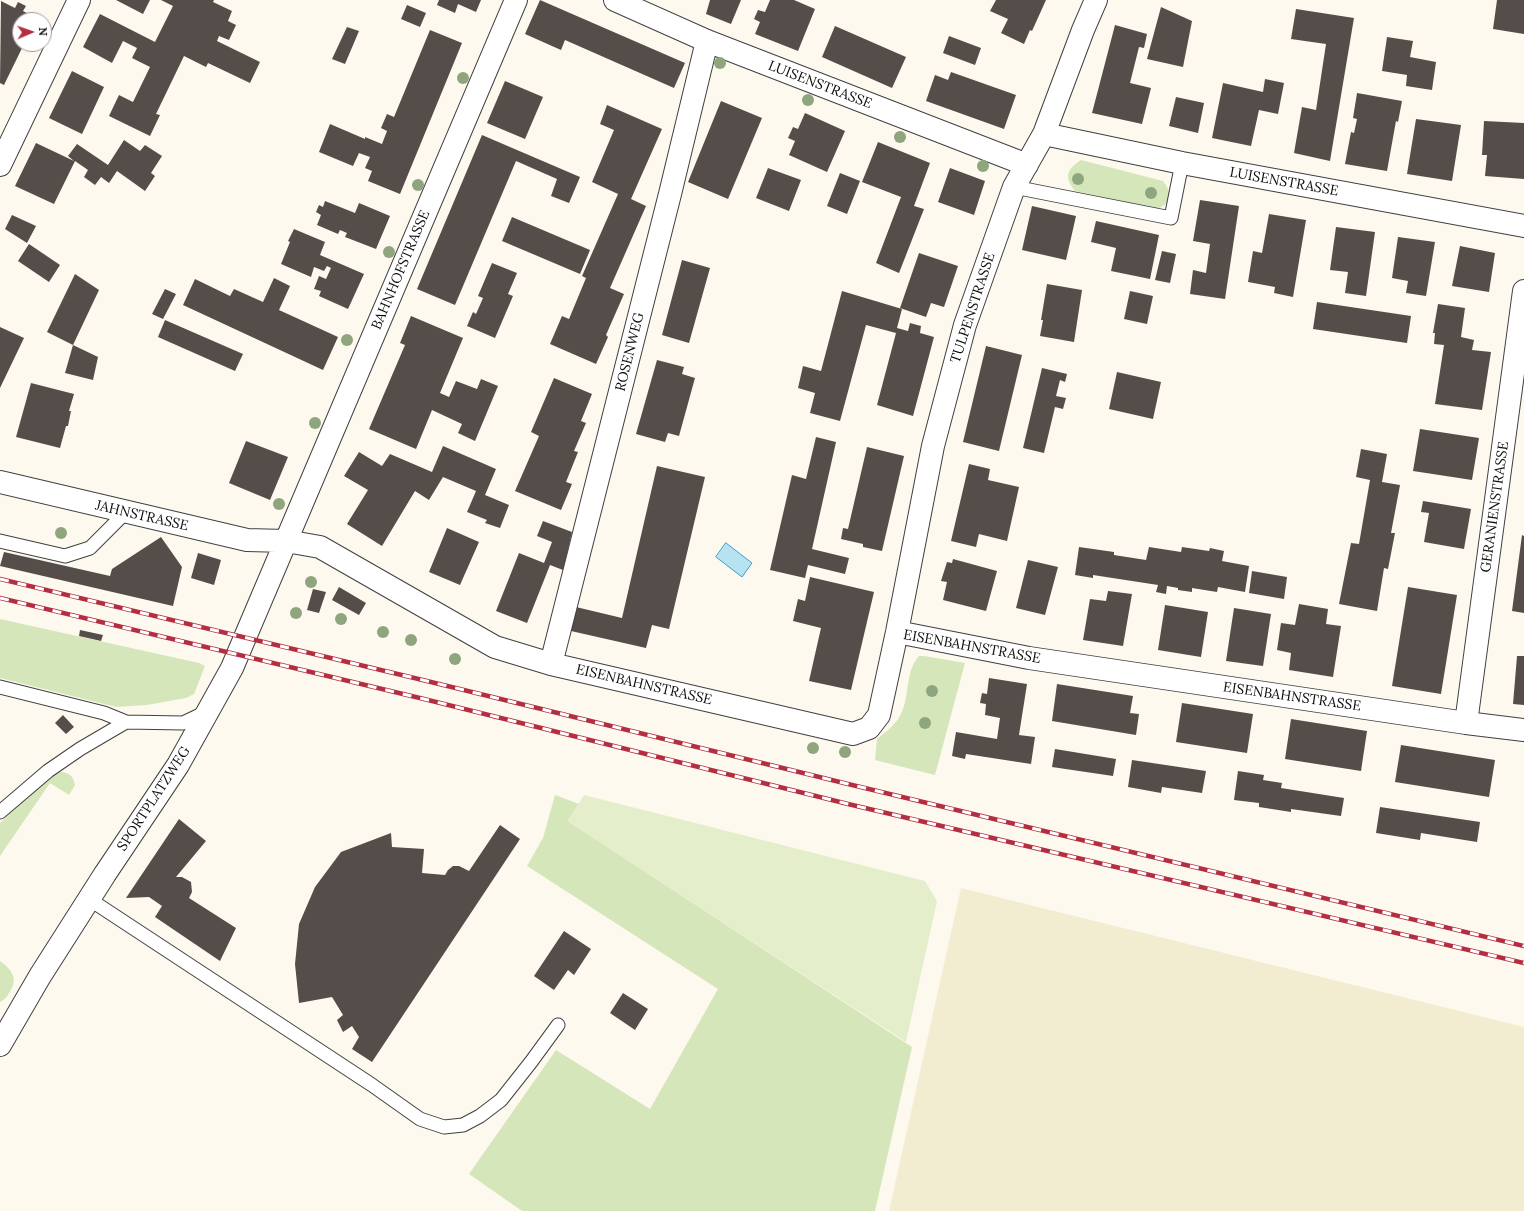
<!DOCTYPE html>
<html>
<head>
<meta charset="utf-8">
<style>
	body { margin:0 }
	#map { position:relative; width:1524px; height:1211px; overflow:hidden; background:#fef9ee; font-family:Lora,serif }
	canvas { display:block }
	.north { position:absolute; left:12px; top:12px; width:40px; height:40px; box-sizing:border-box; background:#fff; border:1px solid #9e9e9e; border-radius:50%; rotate:88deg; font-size:11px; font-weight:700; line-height:16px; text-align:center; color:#0d0d0d }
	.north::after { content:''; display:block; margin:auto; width:14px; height:18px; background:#b42e42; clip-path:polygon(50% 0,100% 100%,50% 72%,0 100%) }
</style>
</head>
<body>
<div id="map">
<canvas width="1524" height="1211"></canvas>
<div class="north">N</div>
</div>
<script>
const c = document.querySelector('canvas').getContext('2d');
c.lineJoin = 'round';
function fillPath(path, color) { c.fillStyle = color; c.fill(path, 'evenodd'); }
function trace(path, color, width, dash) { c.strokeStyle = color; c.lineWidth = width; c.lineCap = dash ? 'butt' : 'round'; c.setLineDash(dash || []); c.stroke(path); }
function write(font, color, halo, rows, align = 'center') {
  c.font = font + ' Lora,serif'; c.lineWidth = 4; c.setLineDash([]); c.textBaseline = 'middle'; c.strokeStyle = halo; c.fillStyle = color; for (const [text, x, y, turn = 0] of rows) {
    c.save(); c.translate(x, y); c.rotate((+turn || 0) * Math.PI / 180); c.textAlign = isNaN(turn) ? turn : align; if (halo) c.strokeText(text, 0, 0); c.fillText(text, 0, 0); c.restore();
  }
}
const farmland = new Path2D(`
	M961,888l563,139v184h-635z`);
const green = new Path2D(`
	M1081,160l82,21c10,13 10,21 -6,28l-82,-18c-11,-14 -9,-21 6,-31z
	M0,619l199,44 6,3 -11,28 -8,4 -39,7 -31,2 -116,-29z
	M919,656h5l41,7 -30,112 -60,-15 2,-21c9,-7 19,-15 24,-25 9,-18 4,-43 18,-58z
	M61,772c9,1 12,4 14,13l-6,10 -19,-12 -50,73v-33l52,-48z
	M555,795l24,9 -11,17 344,226 -37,164h-353l-53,-37 87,-124 94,59 68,-120 -191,-123 16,-28z
	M0,961c11,8 18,17 11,29 -4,6 -5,9 -11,12z`);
const pitch = new Path2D(`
	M584,795l341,86 12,20 -31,141 -339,-221z`);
const water = new Path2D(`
	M726,543l26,20 -10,14 -26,-20z`);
const building = new Path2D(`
	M116,0h34l-7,14z
	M161,0h53l-1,2 19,9 -4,10 8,4 -7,15 -10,-4 -2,5 43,21 -10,21 -42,-20 -2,4 -22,-11 -28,58 4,1 -10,21 -41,-20 10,-21 14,7 17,-35 -18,-9 5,-10 -14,-7 -11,22 -29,-16 17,-33 55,28 18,-36z
	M439,0h42l-5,12 -18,-8 -3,9 -18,-8z
	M540,0l145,63 -11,25 -109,-48 -4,10 -36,-16z
	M710,0h31l-10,24 -25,-10z
	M770,0h24l21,9 -17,42 -43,-17 5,-12 -6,-3 4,-9 7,2z
	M996,0h50l-14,31 -2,-1 -6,14 -23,-11 7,-14 -18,-8z
	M1497,0h27v34l-31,-5z
	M1,1l14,7 3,-6 8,4 -3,5 13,7 -1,2h-15v24h4l-20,41 -4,-2z
	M407,5l19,8 -6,14 -19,-8z
	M1161,7l31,14 -9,46 -36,-8z
	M1296,9l58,9 -24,143 -36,-8 8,-46 14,3 10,-66 -35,-5z
	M1115,25l32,9 -3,14 -5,-1 -9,36 21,5 -9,36 -50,-11z
	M835,26l71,31 -14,31 -70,-31z
	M347,27l12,4 -14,33 -13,-5z
	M430,30l32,13 -62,151 -32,-13 4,-10 -7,-3 5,-11 -11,-4 -6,13 -34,-14 11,-28 35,15v-2l17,7 5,-13 -6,-3 6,-14 7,3z
	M949,36l32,12 -6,17 -32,-12z
	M1387,37l26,4 -3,16 26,5 -4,28 -26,-4 1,-11 -25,-4z
	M72,71l32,16 -22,47 -33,-16z
	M951,72l65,23 -12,34 -78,-28 9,-26 13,5z
	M1265,79l19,4 -6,31 -19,-4 -8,36 -39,-8 11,-55 40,9z
	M505,81l38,16 -18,42 -38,-16z
	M1357,93l45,8 -4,21 -2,-1 -9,50 -42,-7 6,-32 3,1 3,-14 -4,-1z
	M1176,97l28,6 -6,30 -29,-7z
	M721,101l41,17 -34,81 -40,-17z
	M607,105l55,24 -31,70 15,7 -36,82 14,6 -18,41 2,2 -12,27 -46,-20 12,-28 7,3 17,-41 -4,-2 36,-82 -26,-12 22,-52 -14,-6z
	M805,113l40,18 -18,41 -38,-17 6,-14 -7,-3 5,-11 5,2z
	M1416,119l45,6 -9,56 -45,-7z
	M1484,121l40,2v56l-39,-3 2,-21h-5z
	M482,135l98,42 -11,26 -18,-7 6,-17 -41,-18 -61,144 -38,-16z
	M124,140l16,11 5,-6 17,11 -11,17 4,3 -10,15 -28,-20 -8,12 -8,-6 -6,8 -11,-8 4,-7 -13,-9 -21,43 -39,-18 21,-43 38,18 -6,-5 9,-12 31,21z
	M878,142l52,21 -16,43 10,3 -25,64 -23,-10 25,-66 -39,-15z
	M768,168l33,12 -12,31 -33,-13z
	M950,168l35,13 -11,34 -36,-13z
	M840,173l20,8 -13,33 -20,-8z
	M1200,200l39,6 -14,93 -35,-5 3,-24 13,3 4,-29 -17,-3z
	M325,201l30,12 4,-10 31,13 -14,33 -31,-12 2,-4 -7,-3 -2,4 -21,-9 4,-10 -5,-3 3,-7 4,2z
	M1032,206l44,10 -10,44 -44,-10z
	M1269,214l37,6 -13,77 -19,-4 1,-6 -27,-5 5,-31 9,2z
	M12,215l24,11 -9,17 -22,-14z
	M512,217l78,33 -10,24 -78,-33z
	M1096,221l63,14 -9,44 -39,-8 5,-23 -25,-6z
	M1336,227l39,5 -9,64 -21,-3 3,-21 -18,-2z
	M294,229l31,13 -5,13 44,19 -16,35 -29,-13 2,-5 -7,-2 5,-13 7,3 5,-11 -4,-2 -3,5 -10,-4 -3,10 -30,-13 9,-22 -2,-1z
	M1398,237l37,5 -9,54 -20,-3 2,-12 -16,-3z
	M29,244l31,21 -11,17 -31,-21z
	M1460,246l35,7 -6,39 -37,-6z
	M1162,251l14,3 -6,29 -15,-3z
	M919,253l39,13 -14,41 -13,-4 -5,14 -26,-9z
	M682,260l28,8 -21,75 -27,-8z
	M492,263l25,10 -9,21 5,2 -18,42 -28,-12 6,-14 3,2 7,-16 -5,-2z
	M75,274l24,16 -26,55 -26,-13z
	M274,278l16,8 -11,24 59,27 -15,33 -140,-65 12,-26 35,17 4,-7 29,13z
	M1047,284l35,6 -8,52 -34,-6 3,-16h-2z
	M165,289l11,5 -13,25 -11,-5z
	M842,291l60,18 -5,19 11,3 2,-8 11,3 -1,7 14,4 -21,79 -36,-11 19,-72 -30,-8 -26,96 -30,-8 5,-20 -17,-5 5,-22 18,5z
	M1130,291l23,5 -6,28 -23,-5z
	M1317,302l94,14 -4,27 -94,-14z
	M1438,304l27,4 -4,29 13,3 -2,10 19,2 -9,58 -47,-6 9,-59 -10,-1 1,-11h-2z
	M411,316l52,22 -23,55 9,4 7,-16 21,8 4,-10 17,7 -23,55 -17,-8 4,-9 -30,-14 -16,39 -47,-20 36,-84 -5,-2z
	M165,320l78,34 -8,17 -77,-34z
	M0,327l24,11 -24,50z
	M73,345l25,12 -5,23 -28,-7z
	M986,346l36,9 -23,96 -36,-9z
	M657,360l27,7 -2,7 13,4 -16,58 -11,-3 -3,9 -29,-8z
	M1042,368l25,6 -2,8 -5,-2 -4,16 10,2 -3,11 -8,-2 -11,46 -21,-5z
	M1117,372l44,10 -8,37 -44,-10z
	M554,378l38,16 -11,27 5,2 -12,28 4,1 -12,30 6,2 -11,26 -46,-19 24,-55 -8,-4z
	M31,383l43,11 -5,17h2l-3,15h-2l-6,22 -44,-11z
	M1420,429l59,9 -7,42 -59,-9z
	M816,437l20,5 -24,107 37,9 -4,16 -37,-9 -3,13 -35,-8 22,-95 14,4z
	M246,441l42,16 -18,43 -41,-17z
	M443,446l53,23 -11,26 24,10 -9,23 -15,-5 2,-3 -20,-8 9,-21 -33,-14 -14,23 -14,-9 -33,55 -35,-22 21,-34 -24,-14 15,-24 23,14 8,-12 42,18z
	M867,447l37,9 -22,95 -19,-4v-3l-22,-5 2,-11 5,1z
	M1361,449l26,5 -5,28 18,3 -9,48h4l-7,36 -4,-1 -7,43 -38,-7 12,-61 8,1 11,-64 -14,-3z
	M969,464l21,5 -2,11 31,7 -12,54 -28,-7 -3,13 -25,-6z
	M657,466l48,11 -36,152 -17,-4 -6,23 -75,-17 5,-24 46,11z
	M1423,501l48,8 -7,40 -40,-7 5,-29 -8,-1z
	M543,521l29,11 -9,38 -13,-5 -23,58 -31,-12 23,-58 25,10 8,-21 -15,-6z
	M447,528l32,14 -19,43 -31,-13z
	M1522,535l2,1v77l-12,-2z
	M161,537l21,30 -9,39 -173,-40 4,-14 106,24 2,-7z
	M1079,547l35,5v3l32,5 3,-13 32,5 1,-5 27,4 1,-3 14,3 -2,10 27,5 -4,26 -27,-5 -1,5 -25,-4v4l-14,-2v-2l-11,-2 -1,8 -10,-2 2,-7 -65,-10v3l-18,-3z
	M198,553l23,7 -7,25 -23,-7z
	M953,559l44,12 -11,40 -43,-11 4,-18 -6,-1 6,-19 5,1z
	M1028,560l30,7 -13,48 -29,-7z
	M1252,571l35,6 -3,22 -35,-6z
	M810,577l64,15 -23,98 -42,-9 12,-53 -28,-7 5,-22 7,2z
	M339,587l27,16 -7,12 -27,-15z
	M1408,587l49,8 -16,99 -49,-8z
	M313,589l13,3 -7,21 -12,-3z
	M1108,591l24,3 -9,52 -40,-6 7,-41 16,2z
	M1299,604l29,5 -2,15 15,2 -8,51 -44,-7 2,-17 -14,-3 4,-27 14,2z
	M1165,605l43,7 -7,45 -43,-7z
	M1234,608l37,6 -8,52 -37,-5z
	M80,630l23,5 -2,6 -22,-5z
	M1517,656h7v49l-11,-1z
	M989,678l38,6 -8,51 16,2 -4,27 -65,-10 -1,5 -13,-3 4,-24 41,7 3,-21 -15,-3 1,-11 -6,-1 2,-10 5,1z
	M1057,684l76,12 -3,17 9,1 -3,21 -84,-14z
	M1182,703l71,11 -6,39 -71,-11z
	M63,715l11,12 -8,7 -11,-11z
	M1291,719l76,12 -6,40 -76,-12z
	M1401,745l94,15 -6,37 -94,-15z
	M1055,749l61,10 -3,17 -61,-9z
	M1132,760l74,11 -4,22 -40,-6 -1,6 -33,-6z
	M1238,771l26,4 -1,5 19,3 -1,5 63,10 -3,18 -50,-7v3l-32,-5v-4l-25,-3z
	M1380,807l100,15 -3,20 -56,-9 -1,7 -44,-7z
	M179,819l27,22 -30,36h6l9,5 1,10 -3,6 47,30 -16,33 -65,-44 7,-11 -13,-9 -23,1z
	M500,825l20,14 -148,223 -20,-13 7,-12 -7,-11 -9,6 -6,-12 6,-5 -11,-18 -33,6 -4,-39 4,-40 16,-37 26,-35 50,-19 1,14 32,2 -2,24 23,2 3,-5 5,-4h6l10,5z
	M564,931l27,18 -17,26 -6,-5 -14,20 -20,-14z
	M623,993l25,16 -13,21 -25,-17z`);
const service = new Path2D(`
	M1014,187l157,31 11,-55
	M0,541l65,15 25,-8 35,-35
	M0,687l104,26 22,9
	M0,812l48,-41 32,-22 46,-27 57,1 23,-11
	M89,899l283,186 48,34 24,8 19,-2 17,-9 21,-16 30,-38 27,-37`);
const minor = new Path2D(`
	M615,0l92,41 320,124
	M1044,134l138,29 342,63
	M0,165l79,-165
	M0,482l247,58 39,1 34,6 175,100 56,17 302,70 16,-6 10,-13 18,-83 36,-186 32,-121 49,-138 30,-53 39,-104 13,-30
	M897,632l132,26 437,65 58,7
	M551,664l119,-470 37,-153
	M1466,723l58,-432
	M0,1045l40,-69 65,-102 73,-109 54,-97 284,-668`);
const rail = new Path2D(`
	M0,579l431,103 417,102 676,162
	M0,598l424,101 424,105 676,159`);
const trees = [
	[720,63],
	[463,78],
	[808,100],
	[900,137],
	[983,166],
	[1078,179],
	[418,185],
	[1151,193],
	[389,252],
	[347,340],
	[315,423],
	[279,504],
	[61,533],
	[311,582],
	[296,613],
	[341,619],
	[383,632],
	[411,640],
	[455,659],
	[932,691],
	[925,723],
	[813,748],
	[845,752]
];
const streetNames = [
	["LUISENSTRASSE",820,85,21],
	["LUISENSTRASSE",1284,182,10],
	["BAHNHOFSTRASSE",401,270,-67],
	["TULPENSTRASSE",973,308,-72],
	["ROSENWEG",630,352,-76],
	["GERANIENSTRASSE",1495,507,-82],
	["JAHNSTRASSE",142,516,13],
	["EISENBAHNSTRASSE",972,647,10],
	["EISENBAHNSTRASSE",644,685,13],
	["EISENBAHNSTRASSE",1292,697,8],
	["SPORTPLATZWEG",154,799,-57]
];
fillPath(farmland, '#f2ecd0');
fillPath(green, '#d5e6ba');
fillPath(pitch, '#e5eecb');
fillPath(water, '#b6e2f2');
trace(water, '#429dc5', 1);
fillPath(building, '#554d4a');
trace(service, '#404040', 15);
trace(minor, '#404040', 24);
trace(service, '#fff', 13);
trace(minor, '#fff', 22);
trace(rail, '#b42e42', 4.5);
trace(rail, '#fff', 3, [9]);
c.fillStyle = '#8fa57e';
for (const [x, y] of trees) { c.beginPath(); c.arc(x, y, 6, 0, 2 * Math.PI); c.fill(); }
write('14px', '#0d0d0d', '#fff', streetNames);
</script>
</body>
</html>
